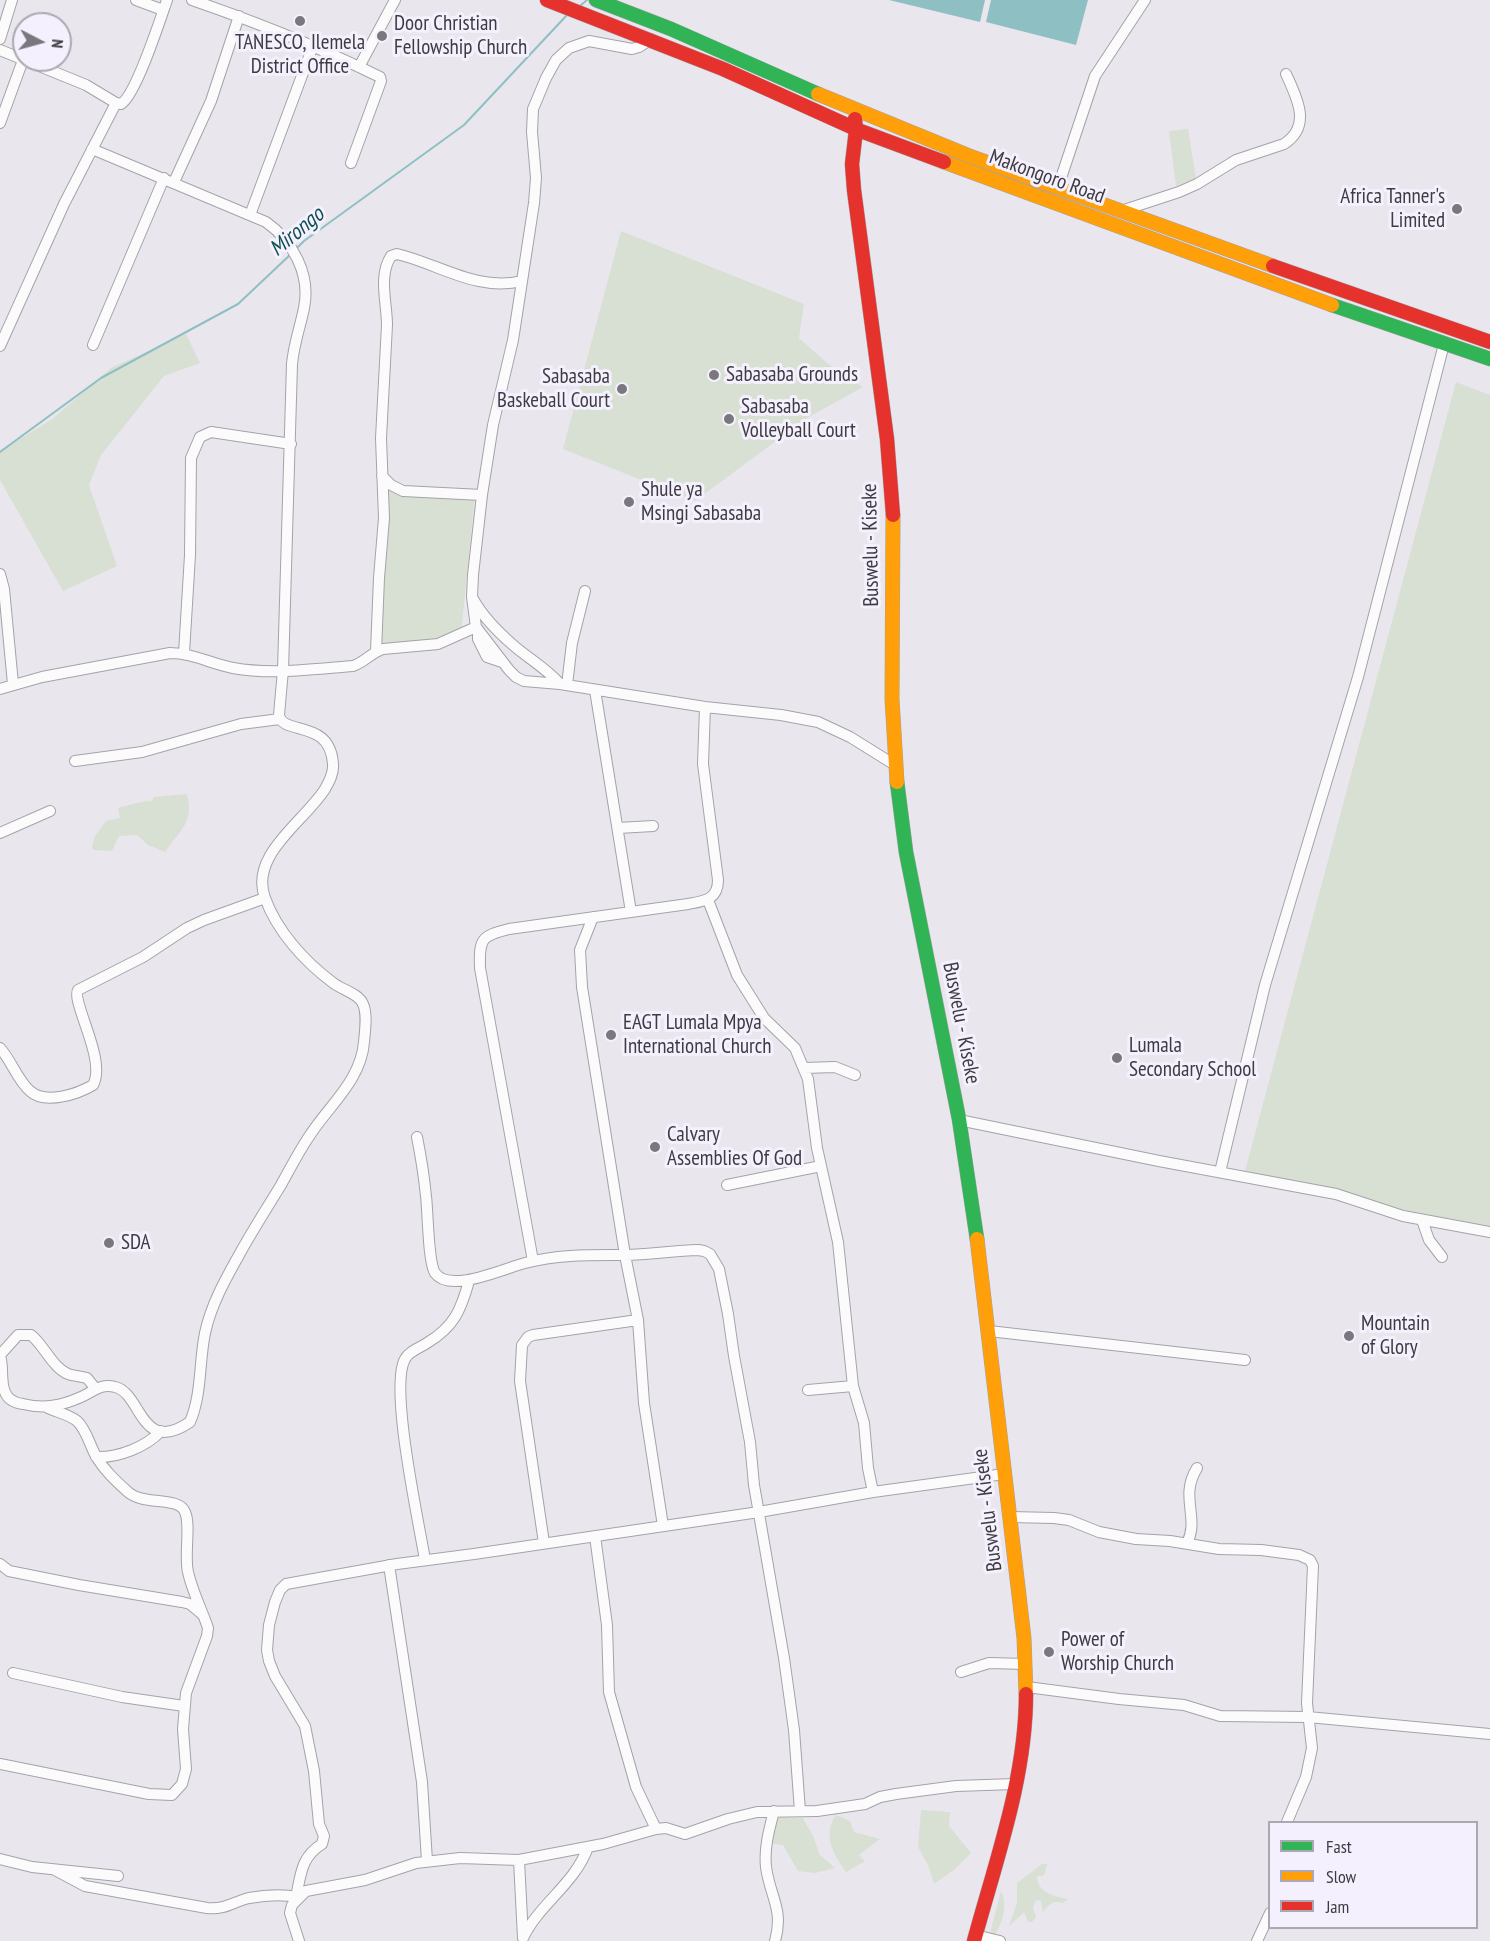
<!DOCTYPE html>
<html>
<head>
<meta charset="utf-8">
<style>
	body { margin:0 }
	#map { position:relative; width:1490px; height:1941px; overflow:hidden; background:#eae6ee; font-family:"PT Sans Narrow",sans-serif }
	canvas { display:block }
	.legend { position:absolute; left:1268px; top:1821px; width:210px; height:108px; box-sizing:border-box; background:#f5f0fd; border:2px solid #aca8b2; margin:0; padding:8px 10px; list-style:none; font-size:18px; color:#3e3b41 }
	.legend li { display:flex; align-items:center; gap:12px; height:30px }
	.legend b { width:30px; border:2px solid #aca8b2 }
	.north { position:absolute; left:12px; top:12px; width:60px; height:60px; box-sizing:border-box; background:#f5f0fd; border:2px solid #aca8b2; border-radius:50%; rotate:96deg; font-size:16px; font-weight:700; line-height:24px; text-align:center; color:#3e3b41 }
	.north::after { content:''; display:block; margin:auto; width:21px; height:27px; background:#7a777e; clip-path:polygon(50% 0,100% 100%,50% 72%,0 100%) }
</style>
</head>
<body>
<div id="map">
<canvas width="1490" height="1941"></canvas>
<ul class="legend">
<li><b style="height:8px;background:#30b455"></b>Fast</li>
<li><b style="height:8px;background:#ff9f0a"></b>Slow</li>
<li><b style="height:8px;background:#e5322d"></b>Jam</li>
</ul>
<div class="north">N</div>
</div>
<script>
const c = document.querySelector('canvas').getContext('2d');
c.lineJoin = 'round';
function fillPath(path, color) { c.fillStyle = color; c.fill(path, 'evenodd'); }
function trace(path, color, width, dash) { c.strokeStyle = color; c.lineWidth = width; c.lineCap = dash ? 'butt' : 'round'; c.setLineDash(dash || []); c.stroke(path); }
function write(font, color, halo, rows, align = 'center') {
  c.font = font + ' "PT Sans Narrow",sans-serif'; c.lineWidth = 6; c.setLineDash([]); c.textBaseline = 'middle'; c.strokeStyle = halo; c.fillStyle = color; for (const [text, x, y, turn = 0] of rows) {
    c.save(); c.translate(x, y); c.rotate((+turn || 0) * Math.PI / 180); c.textAlign = isNaN(turn) ? turn : align; if (halo) c.strokeText(text, 0, 0); c.fillText(text, 0, 0); c.restore();
  }
}
const green = new Path2D(`
	M1188,129l8,49 -20,8 -7,-55z
	M621,231l183,73 -5,34 28,25 36,24 -56,31 -112,83 -132,-52z
	M186,334l14,29 -36,13 -63,79 -12,30 28,81 -54,25 -63,-111v-29l51,-31 60,-52z
	M1456,382l34,13v834l-70,-15 -175,-43z
	M386,488l89,6 -14,140 -85,14z
	M187,794c7,31 -7,35 -22,58l-17,-7 -11,-10 -18,1 -7,15 -19,-1 -1,-3 3,-11 11,-15 14,-3 -2,-10c12,-3 22,-7 34,-7l2,-4z
	M921,1810l29,2 -1,14 22,27 -16,16 -21,15 -6,-19 -10,-18z
	M836,1815l14,6 4,11 26,7 -21,16 6,6 -19,11c-13,-19 -24,-37 -10,-57z
	M774,1818h29l11,20 5,16 16,14 -20,5 -17,-2 -15,-26 -13,-2z
	M1042,1864h5l-2,9 -2,3h-6c0,17 19,21 32,23l-7,4c-10,-3 -13,2 -19,9l-2,-11 -5,-1 -3,7 3,10 -4,5h-4l-4,-10 -15,14 8,-23v-20z
	M1001,1891c8,20 0,32 -9,50h-4z`);
const water = new Path2D(`
	M889,0h96l-5,22z
	M991,0h97l-12,45 -90,-23z`);
const stream = new Path2D(`
	M581,5l6,-5
	M295,250l9,-9 160,-116 103,-110
	M0,452l101,-74 137,-74 53,-50`);
const street = new Path2D(`
	M136,0l27,10
	M192,0c64,22 127,47 188,77l1,4 -30,82
	M0,39l12,-39
	M651,39l-12,8 -7,2 -43,-8 -20,7 -13,12 -10,18 -13,31 -1,23 4,46 -2,25 -21,137 -20,85 -11,70 -9,80 -1,22 4,30 33,43 7,7 8,4 36,3 145,23 76,8 37,7 32,15 45,28
	M0,50l86,35 30,18 5,1c15,-9 39,-84 46,-104
	M359,67l36,-67
	M0,123l23,-63
	M174,182l37,-81 28,-85
	M1058,187l37,-111 50,-76
	M1121,211l58,-19 18,-8 39,-24 48,-16c28,-18 13,-46 2,-70
	M250,215l63,-169
	M93,345l71,-167
	M0,346l64,-142 52,-101
	M382,476l9,9 12,6 79,4
	M0,574l4,15 9,95
	M473,599c10,18 25,33 40,46 16,14 33,23 47,39
	M478,631v8l9,18 15,5
	M376,651l3,-73 5,-60 -3,-80 6,-113c0,-22 -9,-49 4,-69l6,-2c42,10 80,38 125,27
	M184,653l6,-98 1,-97 9,-21 11,-5 80,12
	M567,685l5,-42 13,-52
	M0,689l42,-12 128,-24c23,0 41,11 63,15 39,7 81,1 120,-2 12,-4 19,-14 30,-17l55,-5 38,-17
	M595,690l36,222
	M75,761l67,-9 99,-28 39,-5
	M618,828l35,-2
	M0,833l50,-22
	M708,900l29,75 27,43 31,30 13,31 9,69 21,94 15,144 11,37 4,45 5,24
	M593,917l-13,33 2,37 43,268 13,65 6,83 19,123
	M0,1048c11,12 18,33 30,43 15,14 48,3 63,-6 14,-25 -22,-83 -15,-95l65,-33 44,-29 17,-8 61,-22
	M804,1068l31,-1 20,8
	M959,1120l200,41 177,33 67,22 87,16
	M417,1137c4,20 7,39 9,59 2,16 2,66 9,77 15,21 70,-5 90,-10 33,-9 67,-8 100,-8 25,-1 49,-4 73,-5l6,1 6,3 9,15 9,45 6,42 16,86 4,43 30,173 10,72 6,81
	M1220,1172l45,-187 93,-308 86,-333
	M727,1185l94,-19
	M1422,1220l7,20 13,17
	M533,1261l-53,-293c-1,-29 1,-32 29,-39l179,-25c16,-3 30,-4 30,-24l-15,-116 2,-57
	M989,1331l256,29
	M0,1355l18,-20h13c13,10 21,32 37,39 6,2 12,2 19,4l8,10
	M0,1356c4,11 0,25 5,36 3,8 10,11 18,12 21,5 38,2 58,-7 12,-5 19,-14 34,-10 27,6 25,69 75,35 12,-28 9,-60 15,-89 6,-28 20,-53 34,-78 13,-24 28,-47 42,-70 9,-16 17,-32 27,-47 20,-32 53,-57 56,-96 1,-12 4,-30 -2,-40 -5,-9 -22,-13 -30,-20 -28,-21 -55,-51 -67,-84 -16,-43 39,-76 60,-109 4,-7 9,-16 8,-25 -3,-46 -51,-28 -54,-49l4,-45 9,-306c2,-21 8,-36 12,-56 7,-33 -11,-67 -38,-86l-174,-73
	M808,1390l45,-4
	M96,1457c22,1 50,-10 65,-26
	M1010,1517l44,1 15,2 30,12 37,7 34,2 49,8 42,1 38,5 11,5 3,6 -6,137 5,45 -6,29 -19,45
	M595,1536l12,89 2,67 27,95 20,42
	M544,1543l-24,-162 2,-36 6,-8 5,-2 105,-15
	M1187,1543c13,-25 -8,-46 10,-75
	M425,1560c-6,-37 -36,-173 -20,-201 4,-8 15,-11 22,-16 27,-16 34,-33 42,-62
	M0,1564l9,7 70,14 103,17 8,2 13,11
	M389,1565l33,217 5,79
	M961,1672l28,-9 37,1
	M13,1673l109,24 62,9
	M1027,1687l92,12 65,6 36,11 88,1 182,17
	M0,1764l149,30 23,1 10,-11 4,-15 -3,-40 3,-36 21,-57 1,-8c-6,-18 -16,-37 -20,-56 -4,-17 3,-47 -3,-60 -6,-16 -41,-6 -57,-20 -12,-11 -23,-21 -31,-34 -7,-11 -10,-28 -20,-37 -7,-6 -20,-9 -29,-13
	M774,1811c-5,19 -10,37 -8,56 4,30 18,42 9,74
	M0,1859l32,8 86,9
	M519,1860l4,78
	M55,1870l30,16 122,22c18,2 26,-6 42,-10 16,-3 33,-4 49,-1
	M296,1897c5,-23 5,-40 26,-53l2,-8 -5,-12 -5,-53 -9,-45 -30,-50 -6,-15 -2,-11 2,-25 6,-23 5,-12 6,-6 111,-20 77,-10 285,-42 114,-20 131,-18
	M975,1935l25,6
	M523,1938c16,-34 52,-54 65,-91
	M299,1941l-9,-28 2,-8 14,-14 59,-11 51,-17 44,-5 59,2 84,-16 53,-15 10,-1 19,6 43,-15 29,-7 60,-1 48,-7 15,-7 16,-3 60,-8 59,-2
	M1257,1941l13,-28`);
const fast = new Path2D(`
	M596,0l75,29 147,65
	M1332,305l158,54
	M897,782l9,70 53,267 18,120`);
const slow = new Path2D(`
	M818,94l149,61 306,111
	M944,162l388,143
	M893,515l-1,184 5,83
	M977,1239l47,399 2,56`);
const jam = new Path2D(`
	M547,0l176,69 135,61 86,32
	M855,119l1,11 -4,34 2,26 33,249 6,76
	M1273,266l217,76
	M974,1941c22,-81 52,-163 52,-247`);
const markers = [
	[300,21,6,"#7a777e"],
	[382,36,6,"#7a777e"],
	[1457,209,6,"#7a777e"],
	[714,375,6,"#7a777e"],
	[622,389,6,"#7a777e"],
	[729,419,6,"#7a777e"],
	[629,502,6,"#7a777e"],
	[611,1035,6,"#7a777e"],
	[1117,1058,6,"#7a777e"],
	[655,1147,6,"#7a777e"],
	[109,1243,6,"#7a777e"],
	[1349,1336,6,"#7a777e"],
	[1049,1652,6,"#7a777e"]
];
const poiNames = [
	["Door Christian",394,24],
	["Fellowship Church",394,48],
	["TANESCO, Ilemela",300,43,"center"],
	["District Office",300,67,"center"],
	["Africa Tanner's",1445,197,"right"],
	["Limited",1445,221,"right"],
	["Sabasaba Grounds",726,375],
	["Sabasaba",610,377,"right"],
	["Baskeball Court",610,401,"right"],
	["Sabasaba",741,407],
	["Volleyball Court",741,431],
	["Shule ya",641,490],
	["Msingi Sabasaba",641,514],
	["EAGT Lumala Mpya",623,1023],
	["International Church",623,1047],
	["Lumala",1129,1046],
	["Secondary School",1129,1070],
	["Calvary",667,1135],
	["Assemblies Of God",667,1159],
	["SDA",121,1243],
	["Mountain",1361,1324],
	["of Glory",1361,1348],
	["Power of",1061,1640],
	["Worship Church",1061,1664]
];
const streetNames = [
	["Makongoro Road",1047,177,20],
	["Buswelu - Kiseke",871,545,-91],
	["Buswelu - Kiseke",961,1023,79],
	["Buswelu - Kiseke",988,1510,-97]
];
const waterNames = [
	["Mirongo",297,232,-40]
];
fillPath(green, '#d7e0d3');
fillPath(water, '#8ec0c3');
trace(stream, '#8ec0c3', 2);
trace(street, '#a5a2a8', 12);
trace(fast, '#a5a2a8', 15);
trace(slow, '#a5a2a8', 15);
trace(jam, '#a5a2a8', 15);
trace(street, '#fcfbfc', 10);
trace(fast, '#30b455', 14);
trace(slow, '#ff9f0a', 14);
trace(jam, '#e5322d', 14);
for (const [x, y, r, color] of markers) { const dot = new Path2D(); dot.arc(x, y, r, 0, 2 * Math.PI); c.fillStyle = color; c.fill(dot); trace(dot, '#f5f0fd', 2); }
write('21px', '#3e3b41', '#f5f0fd', poiNames, 'left');
write('21px', '#3e3b41', '#f5f0fd', streetNames);
write('italic 22px', '#0e5051', '#f5f0fd', waterNames);
</script>
</body>
</html>
